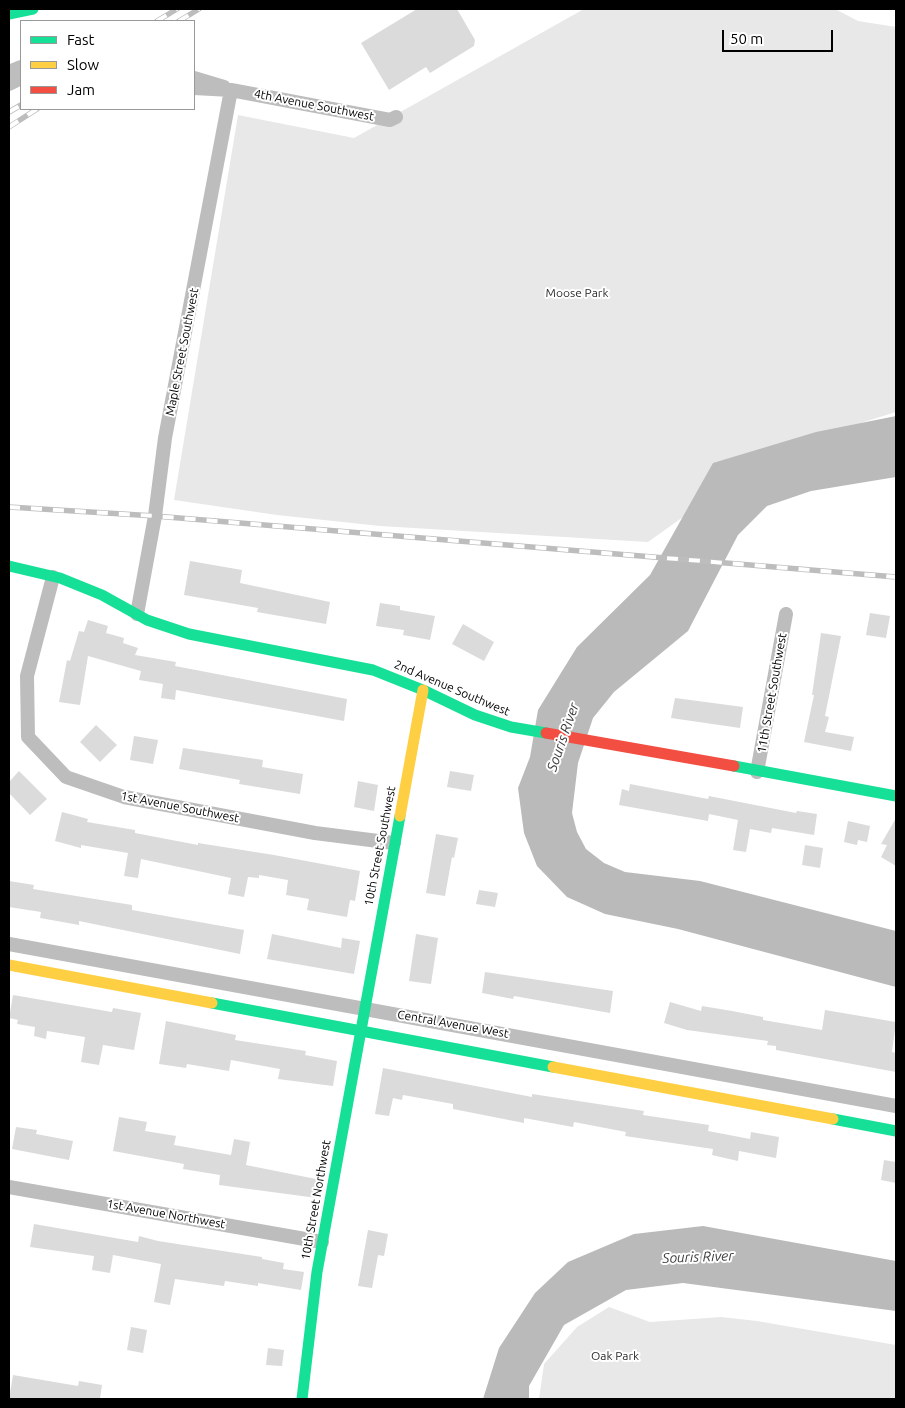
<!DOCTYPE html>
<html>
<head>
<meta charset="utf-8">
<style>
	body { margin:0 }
	#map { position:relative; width:905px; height:1408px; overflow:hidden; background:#fff; font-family:Ubuntu,sans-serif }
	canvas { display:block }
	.frame { position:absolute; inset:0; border:10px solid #000; pointer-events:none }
	.legend { position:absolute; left:20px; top:20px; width:175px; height:90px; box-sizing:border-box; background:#fff; border:1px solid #999; margin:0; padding:6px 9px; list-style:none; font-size:15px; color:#000 }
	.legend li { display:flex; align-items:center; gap:10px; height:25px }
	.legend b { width:25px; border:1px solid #999 }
	.scale { position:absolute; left:722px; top:30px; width:111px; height:22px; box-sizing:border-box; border:2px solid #000; border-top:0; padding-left:6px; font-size:15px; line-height:18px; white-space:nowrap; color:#000; -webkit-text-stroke:4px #fff; paint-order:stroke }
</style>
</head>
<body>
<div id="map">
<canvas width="905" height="1408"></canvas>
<div class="frame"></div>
<ul class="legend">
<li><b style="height:6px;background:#16e098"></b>Fast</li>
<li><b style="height:6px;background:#ffcf43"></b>Slow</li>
<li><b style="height:6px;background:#f24e42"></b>Jam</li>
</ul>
<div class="scale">50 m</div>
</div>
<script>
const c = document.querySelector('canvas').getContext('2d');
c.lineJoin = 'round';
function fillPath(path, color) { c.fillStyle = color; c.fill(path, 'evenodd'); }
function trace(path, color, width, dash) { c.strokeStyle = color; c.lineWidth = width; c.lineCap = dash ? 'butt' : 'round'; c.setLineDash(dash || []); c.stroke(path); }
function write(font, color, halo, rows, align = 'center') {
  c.font = font + ' Ubuntu,sans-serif'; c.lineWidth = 4; c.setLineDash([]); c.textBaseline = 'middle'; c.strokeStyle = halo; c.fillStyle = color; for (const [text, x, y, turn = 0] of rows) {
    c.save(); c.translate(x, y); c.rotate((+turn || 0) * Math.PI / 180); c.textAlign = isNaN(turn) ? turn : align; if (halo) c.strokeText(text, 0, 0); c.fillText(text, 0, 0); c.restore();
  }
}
const green = new Path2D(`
	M584,9h251l23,12 38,6v385l-116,36 -132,94 -268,-16 -103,-11 -103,-15 64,-385 116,23z
	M609,1307l41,15 71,-5 36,4 139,24v54h-357l5,-35 33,-37z`);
const water = new Path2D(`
	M896,416v61l-85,14 -44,15 -29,29 -50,96 -74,61 -21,26 -15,45 -6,50 5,19 9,17 18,14 21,9 75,9 196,50v56l-218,-58 -73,-15 -38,-17 -30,-31 -13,-33 -6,-45 12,-31 8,-47 39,-63 73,-72 63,-112 103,-31z
	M703,1226l193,35v50l-213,-28 -57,7 -62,35 -35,61v13h-46l16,-51 36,-55 33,-31 66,-28z`);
const building = new Path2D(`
	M417,9h40l18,31 -1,6 -44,27 -4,-6 -37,23 -28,-47z
	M190,561l52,9 -2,13 90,19 -4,22 -69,-12 1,-4 -74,-13z
	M380,603l20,3v4l35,6 -5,24 -27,-5 1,-5 -28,-4z
	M870,613l20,3 -4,22 -20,-3z
	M88,620l20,6 -2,7 18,5 -1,5 15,5 -3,7 41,7 -1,4 172,33 -3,22 -168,-31 -1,10 -14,-2 2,-14 -24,-4 2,-9 -53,-15 -8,49 -21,-3 8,-42 3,1 9,-30 5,1z
	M463,624l31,18 -10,19 -32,-17z
	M821,633l20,3 -16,80 4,1 -4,15 29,5 -3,14 -47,-9 10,-47h-2z
	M675,698l68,9 -3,21 -69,-10z
	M96,725l21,20 -17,17 -20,-20z
	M134,736l24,4 -5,24 -23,-4z
	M183,748l80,12 -1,7 41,7 -3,20 -61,-10 1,-4 -61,-11z
	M19,771l28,28 -17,16 -21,-22v-11z
	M450,771l24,4 -3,16 -24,-4z
	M358,781l20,4 -4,26 -20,-4z
	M630,784l78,15 1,-3 87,17 1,-2 20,3 -3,21 -42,-7 -1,5 -21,-4 -4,23 -13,-2 5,-30 -29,-6 -1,7 -89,-16 3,-16 7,2z
	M62,812l26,7 -1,3 48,8v3l63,12v-2l76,12 86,16 -5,30 -5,-1 -3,17 -40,-7 2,-11 -23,-4 2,-15 -29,-5v3l-11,-1 -4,20 -16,-3 3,-16 -90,-19 -3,19 -14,-2 4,-23 -47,-8v3l-26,-7z
	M896,818v48l-15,-9 6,-12 -6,-1z
	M848,821l22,5 -3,16 -9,-2 -1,5 -13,-3z
	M436,834l22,4 -4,20 -2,-1 -7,39 -19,-3z
	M805,845l18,3 -3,20 -18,-3z
	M9,881l25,4 -1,4 99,16v5l112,20 -4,24 -161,-33v4l-39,-7 1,-6 -32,-5z
	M479,890l19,3 -3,14 -19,-3z
	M272,934l69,14 1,-10 18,3 -6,33 -87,-15z
	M416,934l22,4 -7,46 -22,-3z
	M485,972l128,19 -3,22 -96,-17 -1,3 -31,-6z
	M13,995l99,17 1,-4 28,5 -7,37 -31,-5 -4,20 -18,-3 4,-25 -38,-6 -1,8 -12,-3 1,-9 -18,-3 1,-4 -9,-2z
	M670,1002l31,9 1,-5 30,5 31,6v3l59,10 3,-20 71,12 -4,30 4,1v19l-120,-22v-4l-9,-1 1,-4 -81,-11 -23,-7z
	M166,1021l70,14 -1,5 71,11 -1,4 32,6 -4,25 -55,-7 2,-10 -49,-9 -2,11 -42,-7 -1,4 -27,-4z
	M383,1068l149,29v-3l112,17 -1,4 66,10 -1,6 42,8 1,-7 28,5 -3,21 -37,-7 -1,10 -26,-6 1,-6 -88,-13 1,-4 -52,-10 -1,5 -49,-9v5l-71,-14v-5l-50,-9 -1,5 -9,-2 -4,18 -14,-2z
	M119,1117l28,5 -2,9 31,5 -2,9 57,10 3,-16 16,3 -4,23 75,15 -4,18 -98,-13 1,-10 -37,-6 1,-5 -71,-13z
	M16,1127l21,3 -1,4 37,7 -4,19 -57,-11z
	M884,1160l12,2v21l-15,-3z
	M34,1224l104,18 1,-6 19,5 104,16v2l22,4 -1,6 21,3 -3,18 -43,-7v3l-33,-5 -1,5 -49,-7 -5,26 -16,-3 7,-38 -48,-9 -3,18 -18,-3 2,-14 -64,-9z
	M368,1230l20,4 -4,22 -6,-1 -6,33 -14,-2z
	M131,1327l16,3 -4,23 -16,-3z
	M268,1348l16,2 -2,16 -16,-1z
	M13,1375l65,11 1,-5 23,4 -2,14h-91z`);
const street = new Path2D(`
	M9,72l12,-5
	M194,78l30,9
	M9,84l12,-6
	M194,88l37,2 159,30 6,-3
	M53,577l-26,99 1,61 38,40 58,20 191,36 79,10
	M137,614l18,-98 10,-78 66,-348
	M757,772l29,-158
	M9,944l887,162
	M9,1187l313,55`);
const fast = new Path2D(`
	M9,14l24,-5
	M9,566l51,12 42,17 45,25 42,14 184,36 50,20 52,25 36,12 35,6
	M734,766l162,30
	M212,1003l341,64
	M833,1119l63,12
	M302,1399l15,-127 83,-456`);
const slow = new Path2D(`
	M400,816l23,-126
	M9,965l203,38
	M553,1067l280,52`);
const jam = new Path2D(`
	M546,733l188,33`);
const rail = new Path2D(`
	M157,21l20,-12
	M179,21l20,-12
	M9,112l12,-7
	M9,127l28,-18
	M9,507l146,9 741,61`);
const streetNames = [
	["4th Avenue Southwest",314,105,11],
	["Maple Street Southwest",182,352,-79],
	["2nd Avenue Southwest",452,688,23],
	["11th Street Southwest",772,693,-80],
	["1st Avenue Southwest",180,807,11],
	["10th Street Southwest",380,846,-79],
	["Central Avenue West",453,1024,10],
	["10th Street Northwest",316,1200,-80],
	["1st Avenue Northwest",166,1214,10]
];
const parkNames = [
	["Moose Park",577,293],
	["Oak Park",615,1356]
];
const waterNames = [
	["Souris River",563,737,-71],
	["Souris River",698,1257,-2]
];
fillPath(green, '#e8e8e8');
fillPath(water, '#bababa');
fillPath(building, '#dbdbdb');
trace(street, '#bdbdbd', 14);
trace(fast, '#16e098', 11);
trace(slow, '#ffcf43', 11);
trace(jam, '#f24e42', 11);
trace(rail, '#bdbdbd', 5.5);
trace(rail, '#fff', 4, [11]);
write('12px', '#000', '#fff', streetNames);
write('12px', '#2c2c2c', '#fff', parkNames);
write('italic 14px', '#3d3d3d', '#fff', waterNames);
</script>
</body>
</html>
